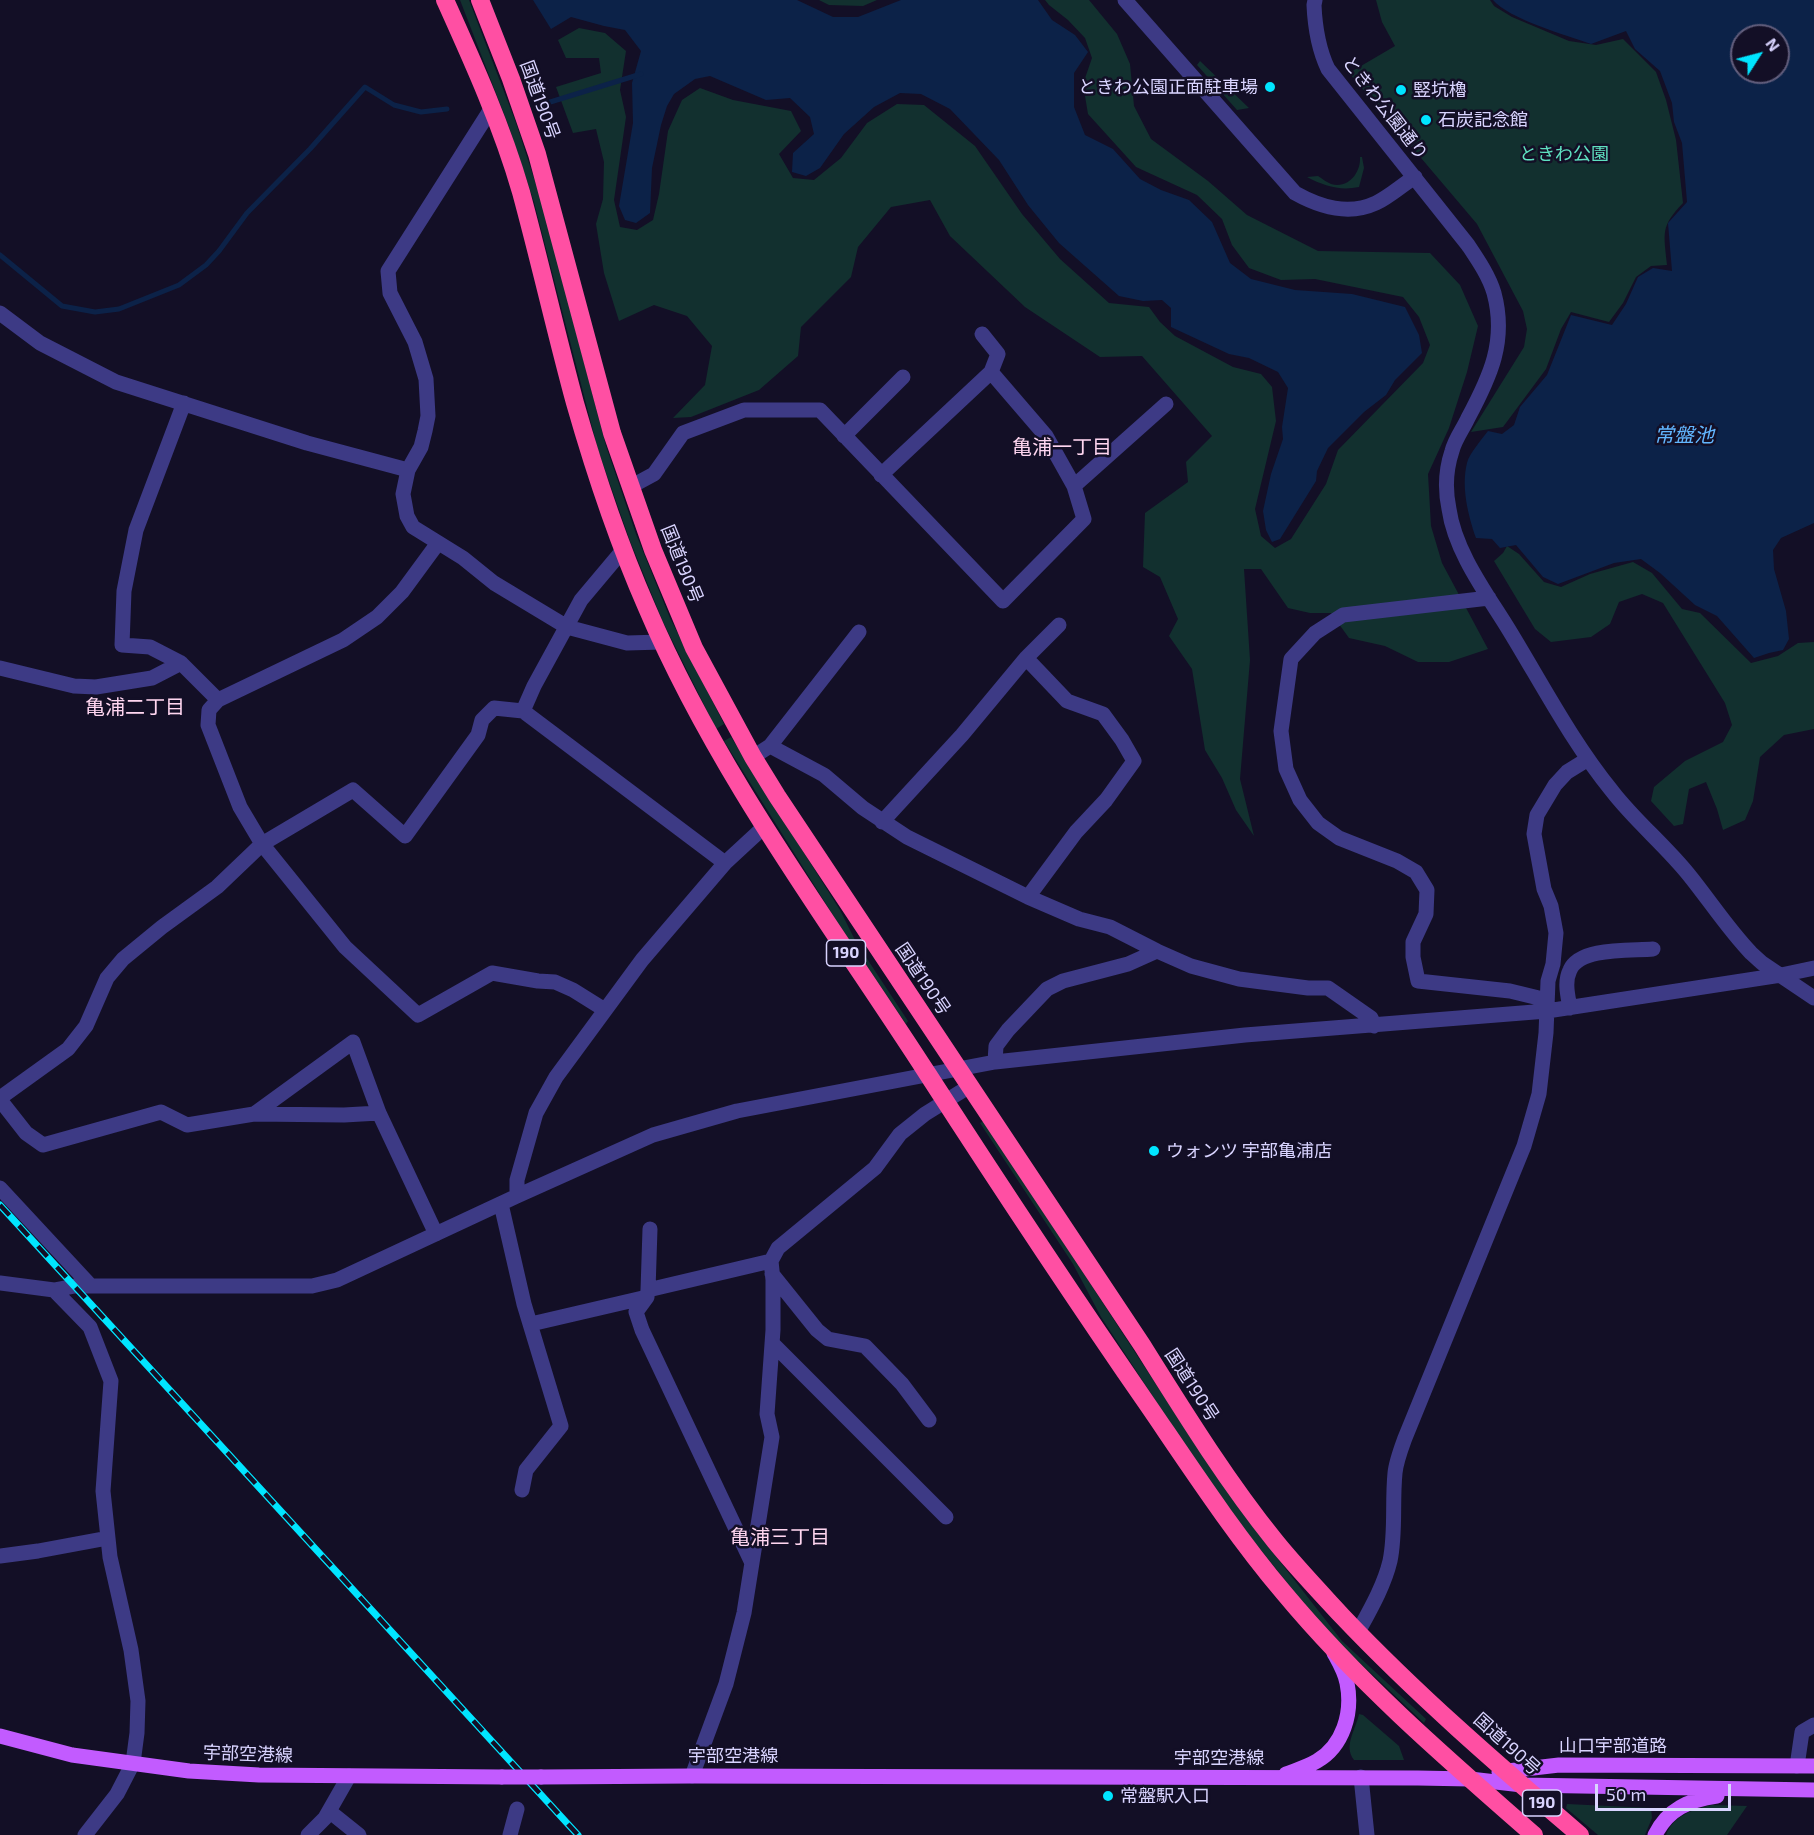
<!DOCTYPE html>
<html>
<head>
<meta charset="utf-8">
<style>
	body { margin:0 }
	#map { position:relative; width:1814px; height:1835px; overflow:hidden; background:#130f26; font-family:"Exo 2",sans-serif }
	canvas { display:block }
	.north { position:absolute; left:1730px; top:24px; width:60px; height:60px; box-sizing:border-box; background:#130f26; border:2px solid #625e7d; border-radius:50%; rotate:54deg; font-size:16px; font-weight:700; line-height:24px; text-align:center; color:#d9d4ff }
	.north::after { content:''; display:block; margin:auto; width:21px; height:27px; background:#00e5ff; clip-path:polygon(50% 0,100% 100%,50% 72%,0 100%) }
	.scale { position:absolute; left:1595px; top:1784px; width:136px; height:27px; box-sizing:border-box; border:3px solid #d9d4ff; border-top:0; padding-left:8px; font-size:18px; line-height:21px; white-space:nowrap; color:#d9d4ff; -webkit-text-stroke:4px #130f26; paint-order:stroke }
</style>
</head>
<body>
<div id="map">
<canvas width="1814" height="1835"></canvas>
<div class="north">N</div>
<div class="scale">50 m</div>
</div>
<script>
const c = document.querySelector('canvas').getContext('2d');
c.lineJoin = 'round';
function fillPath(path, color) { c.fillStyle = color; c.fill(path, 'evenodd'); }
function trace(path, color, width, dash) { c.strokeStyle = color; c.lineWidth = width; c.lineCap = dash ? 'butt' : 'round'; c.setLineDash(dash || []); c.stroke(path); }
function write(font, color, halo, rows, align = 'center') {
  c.font = font + ' "Exo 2","Noto Sans JP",sans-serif'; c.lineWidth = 5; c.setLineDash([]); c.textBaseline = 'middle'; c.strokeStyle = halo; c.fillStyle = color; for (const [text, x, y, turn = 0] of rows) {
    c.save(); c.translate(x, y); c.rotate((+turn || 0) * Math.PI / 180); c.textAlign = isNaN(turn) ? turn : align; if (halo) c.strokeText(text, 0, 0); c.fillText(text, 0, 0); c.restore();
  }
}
const green = new Path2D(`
	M460,0h9l47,123 26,80 64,243 30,88 34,84 54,106 -8,5 -53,-107 -33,-81 -32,-91 -64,-248 -25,-75z
	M819,0h58l-14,6 -34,-1z
	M1045,0h44l28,34 13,30 4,42 17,33 57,42 39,34 71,36 112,2 30,32 18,41 -11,46 -18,56 -21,46 3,52 11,37 46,86 -39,13h-31l-33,-16 -36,-8 -18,-25h-21l-22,-5 -27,-39h-17l6,91 -10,119 14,57 -18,-26 -14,-32 -17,-28 -13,-81 -23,-33 9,-17 -18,-42 -17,-10 2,-54 43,-31 -2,-20 26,-26 -70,-80 -42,1 -75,-50 -75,-71 -20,-36 -39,7 -33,40 -7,30 -50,50 -3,29 -39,34 -68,27 -18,1 32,-33 7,-39 -25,-30 -33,-11 -35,16 -15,-48 -8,-49 7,-25 1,-37 -8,-33 -23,4 -17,-46 45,-14 -2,-15h-33l-8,-18 21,-12 26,5 21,18 -6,39 6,27 -12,83 6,27 17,3 16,-10 6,-26 9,-63 14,-31 18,-12 33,12 58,11 10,20 -22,23 14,24 21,2 27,-22 26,-35 30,-19 27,1 51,41 47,68 38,45 49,44 40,4 11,15 15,14 58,31 28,7 11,13 4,34 -21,88 6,27 14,12 16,-9 35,-55 12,-34 85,-87 7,-18 -11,-28 -16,-20 -88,-18 -34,1 -32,-12 -17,-23 -10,-26 -25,-24 -61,-28 -48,-53 -5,-30 9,-26 -7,-20 -17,-18 -19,-15z
	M1376,0h114l4,6 18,11 57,24 27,4 27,-6 33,33 10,28 10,40 7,63c-23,24 -19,30 -16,62l-16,1 -15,11 -13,26 -14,19 -38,-10 -10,17 -15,40 -43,58 -32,5 53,-85 3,-18 -4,-18 -46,-87 -128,-151 46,-27 -13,-24z
	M1200,61l49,47 -12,2 -40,-45z
	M1360,157h2l2,11 -5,19c-19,4 -35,-1 -52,-10l11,-1c5,3 8,6 13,8 18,5 30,-12 29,-27z
	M1507,546l12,8 25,28 17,5 29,-13 43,-12 19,11 30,36 18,4 51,50 27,-7 20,-13 16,-1v87l-30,6 -24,22 -7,44 -8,19 -22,10 -6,-21 -11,-27 -17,7 -6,35 -9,2 -23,-25 3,-14 31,-26 38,-19 9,-17 -7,-22 -62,-100 -21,-9 -23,8 -9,22 -19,13 -40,5 -16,-13 -41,-68 9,-8z
	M731,737l109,173 16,32 52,79 -2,3 -70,-104 -112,-179z
	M984,1121l209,320 56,81 93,119 84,78 -2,4 -84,-79 -38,-43 -58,-72 -58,-82 -85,-130 -28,-53 -93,-141z
	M1359,1714l4,1 36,31 5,14h-50c-11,-14 2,-31 5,-46z
	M1567,1804l84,4 1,10 -7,17h-47l-32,-27z
	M1712,1805l35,1 -20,29h-61c7,-19 27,-26 46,-30z`);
const water = new Path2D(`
	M533,0h264l36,17h25l43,-17h137l14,20 23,15 13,17 -14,21v34l11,28 28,14 27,30 21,11 28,10 23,22 18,41 21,16 44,11 57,4 53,13 14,28 3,18 -27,27 -9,15 -22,17 -36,36 -11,23 -1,10 -36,58 -8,3 -6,-12 -3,-19 8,-37 12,-35 -1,-12 6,-39 -10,-16 -29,-14 -20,-4 -58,-27v-19l-9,-8 -19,1 -24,-5 -60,-53 -31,-38 -29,-45 -49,-51 -29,-15 -21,-1 -26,14 -30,27 -24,34 -14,8 -14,-4 1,-19 21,-19 -4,-17 -20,-19 -24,2 -56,-24 -15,3 -21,15 -7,12 -6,19 -9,43 -2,45 -14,10 -11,-3 -6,-14 14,-83 -1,-40 9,-32 -16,-21 -21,-4 -33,-9 -20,12z
	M1493,0h321v523l-33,15 -8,12 1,19 12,42 3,28 -6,11 -14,3 -15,5 -37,-42 -22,-11 -35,-32 -19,-14 -27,4 -56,21 -15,-7 -27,-32 -16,3 -8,-9 -16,-1c-8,-23 -15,-51 -9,-75 2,-9 15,-24 21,-32l14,3 12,-9 6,-18 27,-32 24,-60 41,10 14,-21 12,-27 15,-9 19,3 -4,-48 19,-21 -5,-59 -8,-21 -2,-19 -12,-32 -25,-22 -9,-18 -35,13c-25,-9 -82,-25 -98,-44zM1742,36h36v36h-36z`);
const stream = new Path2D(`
	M547,103l94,-29
	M0,255l62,51 33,6 24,-3 60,-24 27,-20 13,-14 28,-38 63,-64 55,-62 29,18 27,7 26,-3`);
const minor = new Path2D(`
	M1125,0l170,193c25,14 53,23 81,10 13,-6 26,-18 39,-26
	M1315,0l-1,5c1,23 4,43 14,64l140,176c10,15 21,31 26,48 13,48 -4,84 -26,125 -5,11 -13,21 -16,33 -6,18 -7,39 -3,58 6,43 38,85 60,121 33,54 63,112 103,161 23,30 53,54 77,84 21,26 39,54 62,78l11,10 52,35
	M0,313l40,30 76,39 191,61 101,27 -5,24 4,22 6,11 50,31 31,25 73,44 60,16 35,-1
	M982,334l16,20 -7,18
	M844,436l59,-59
	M408,470l13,-23 4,-16 3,-15 -2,-37 -11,-37 -25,-49 -2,-22 103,-162
	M1074,486l92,-82
	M630,487l24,-13 29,-41 61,-23h76l183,191 81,-82 -10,-33 -28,-50 -55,-64 -110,103
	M1489,598l-146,17 -28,18 -24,26 -10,72 5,38 14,31 18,23 21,15 58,23 19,11 11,18 -1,24 -13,28v15l5,24 92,10 37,9
	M1026,658l41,43 36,13 19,26 12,21 -28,39 -30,32 -48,65
	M181,663l-31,-16 -28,-2 2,-54 12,-61 48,-127
	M0,668l74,18 22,1 56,-9 29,-15 37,37
	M523,711l11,-25 47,-86 42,-50
	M770,746l89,-114
	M753,757l17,-11 54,29 39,33 44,29 121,60 51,22 31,8 47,24 34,15 48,13 69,9h20l43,30 3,8
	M882,822l80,-87 64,-77 33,-33
	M1570,1008c-2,-12 -6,-26 0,-38 10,-23 61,-19 83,-21
	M605,1010l-32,-20 -18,-8 -17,-1 -46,-8 -74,42 -73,-68 -83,-103 91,-54 52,46 73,-101 4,-15 12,-12 29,3 202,152
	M995,1062l1,-16 12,-16 39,-41 16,-8 65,-17 29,-13
	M0,1098l68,-49 18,-23 21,-48 16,-19 39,-32 55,-40 45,-43 -22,-37 -32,-82 1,-15 9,-10 125,-60 34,-23 25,-25 36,-49
	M0,1100l26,33 17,12 118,-33 26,13 67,-11 99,-72 26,71 57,121
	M254,1114l90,1 35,-2
	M0,1188l91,98
	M517,1196v-16l19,-67 20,-36 86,-117 83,-97 40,-37
	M501,1204l23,100 37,122 -35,44 -4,20
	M772,1274l45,56 11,9 37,7 37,38 27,36
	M0,1283l54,7 21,-4h237l25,-6 180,-84 136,-61 84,-24 258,-49 250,-27 302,-24 234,-36 33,-7
	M54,1290l36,37 21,54 -8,110 7,66 21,93 7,51 -1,32 -4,30 -16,31 -32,41
	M648,1290l2,-61
	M531,1324l116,-27
	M772,1343l174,174
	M0,1556l38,-5 70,-13
	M752,1563l-110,-233 -6,-18 11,-15 1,-7 123,-29
	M1358,1632c12,-22 26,-46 32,-71 6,-29 2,-58 5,-88 1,-11 6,-24 10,-35l119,-292 15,-52 7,-61 2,-52 5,-17 3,-31 -5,-27 -7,-17 -10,-55 3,-19 18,-30 12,-13 21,-13
	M1797,1766l5,-34 12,-7
	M692,1776l34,-92 18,-71 28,-176 -5,-23 6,-84v-50l-2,-19 7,-13 97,-80 25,-34 25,-20 45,-28
	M1361,1777l6,58
	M329,1811l30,24
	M308,1835l17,-17 24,-42
	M510,1835l7,-26`);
const major = new Path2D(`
	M0,1736l72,19 117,16 70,4 243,2
	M1499,1772l60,-7 255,1
	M1286,1774c10,-4 21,-7 31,-13 26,-15 36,-48 30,-78 -2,-11 -8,-21 -13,-30
	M541,1777l151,-1 726,2 52,1 52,6 292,5
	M1655,1835c13,-26 34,-35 62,-39`);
const highway = new Path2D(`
	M445,0c28,62 57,126 76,192 19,70 35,141 54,211 20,70 43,139 72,205 71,167 182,313 280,465 73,113 147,225 223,335 43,63 85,127 134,185 74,89 163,166 250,242
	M480,0l31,79 26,75 75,279 41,117 41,98 59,109 24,39 365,549c42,67 84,135 133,196 21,26 44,50 67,75 74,78 156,149 238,219`);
const rail = new Path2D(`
	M0,1205l578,630`);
const majorBridge = new Path2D(`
	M502,1777h39`);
const markers = [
	[1270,87,6,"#00e5ff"],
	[1401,90,6,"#00e5ff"],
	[1426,120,6,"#00e5ff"],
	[1154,1151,6,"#00e5ff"],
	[1108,1796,6,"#00e5ff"]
];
const shields = [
	[846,953,39],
	[1542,1803,39]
];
const shieldNames = [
	["190",846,953],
	["190",1542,1803]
];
const poiNames = [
	["ときわ公園正面駐車場",1258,87,"right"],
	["竪坑櫓",1413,90],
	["石炭記念館",1438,120],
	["ウォンツ 宇部亀浦店",1166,1151],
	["常盤駅入口",1120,1796]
];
const streetNames = [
	["国道190号",540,100,70],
	["ときわ公園通り",1385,108,52],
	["国道190号",682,564,68],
	["国道190号",923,979,56],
	["国道190号",1192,1385,57],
	["国道190号",1507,1744,42],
	["山口宇部道路",1613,1746],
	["宇部空港線",248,1754,2],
	["宇部空港線",733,1756],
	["宇部空港線",1219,1758]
];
const parkNames = [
	["ときわ公園",1564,154]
];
const waterNames = [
	["常盤池",1684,435]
];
const neighbourhoodNames = [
	["亀浦一丁目",1062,447],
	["亀浦二丁目",135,707],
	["亀浦三丁目",780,1537]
];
fillPath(green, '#12302f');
fillPath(water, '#0c2248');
trace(stream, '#0c2248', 5);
trace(minor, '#3d3a85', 15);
trace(major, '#c25bff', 15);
trace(highway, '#ff4fa3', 18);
trace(rail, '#00e5ff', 7);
trace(rail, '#130f26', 4.5, [14]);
trace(majorBridge, '#c25bff', 15);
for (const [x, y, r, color] of markers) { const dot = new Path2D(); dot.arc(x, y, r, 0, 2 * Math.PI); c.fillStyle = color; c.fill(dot); trace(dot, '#130f26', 2); }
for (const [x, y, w] of shields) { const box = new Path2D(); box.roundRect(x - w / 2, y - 13, w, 26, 4.5); c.fillStyle = '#130f26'; c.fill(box); trace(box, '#d9d4ff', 1.5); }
write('bold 16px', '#d9d4ff', null, shieldNames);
write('18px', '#d9d4ff', '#130f26', poiNames, 'left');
write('18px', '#d9d4ff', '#130f26', streetNames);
write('18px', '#5fe0c0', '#130f26', parkNames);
write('italic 20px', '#62b6ff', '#130f26', waterNames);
write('20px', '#ffd6f0', '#130f26', neighbourhoodNames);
</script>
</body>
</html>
